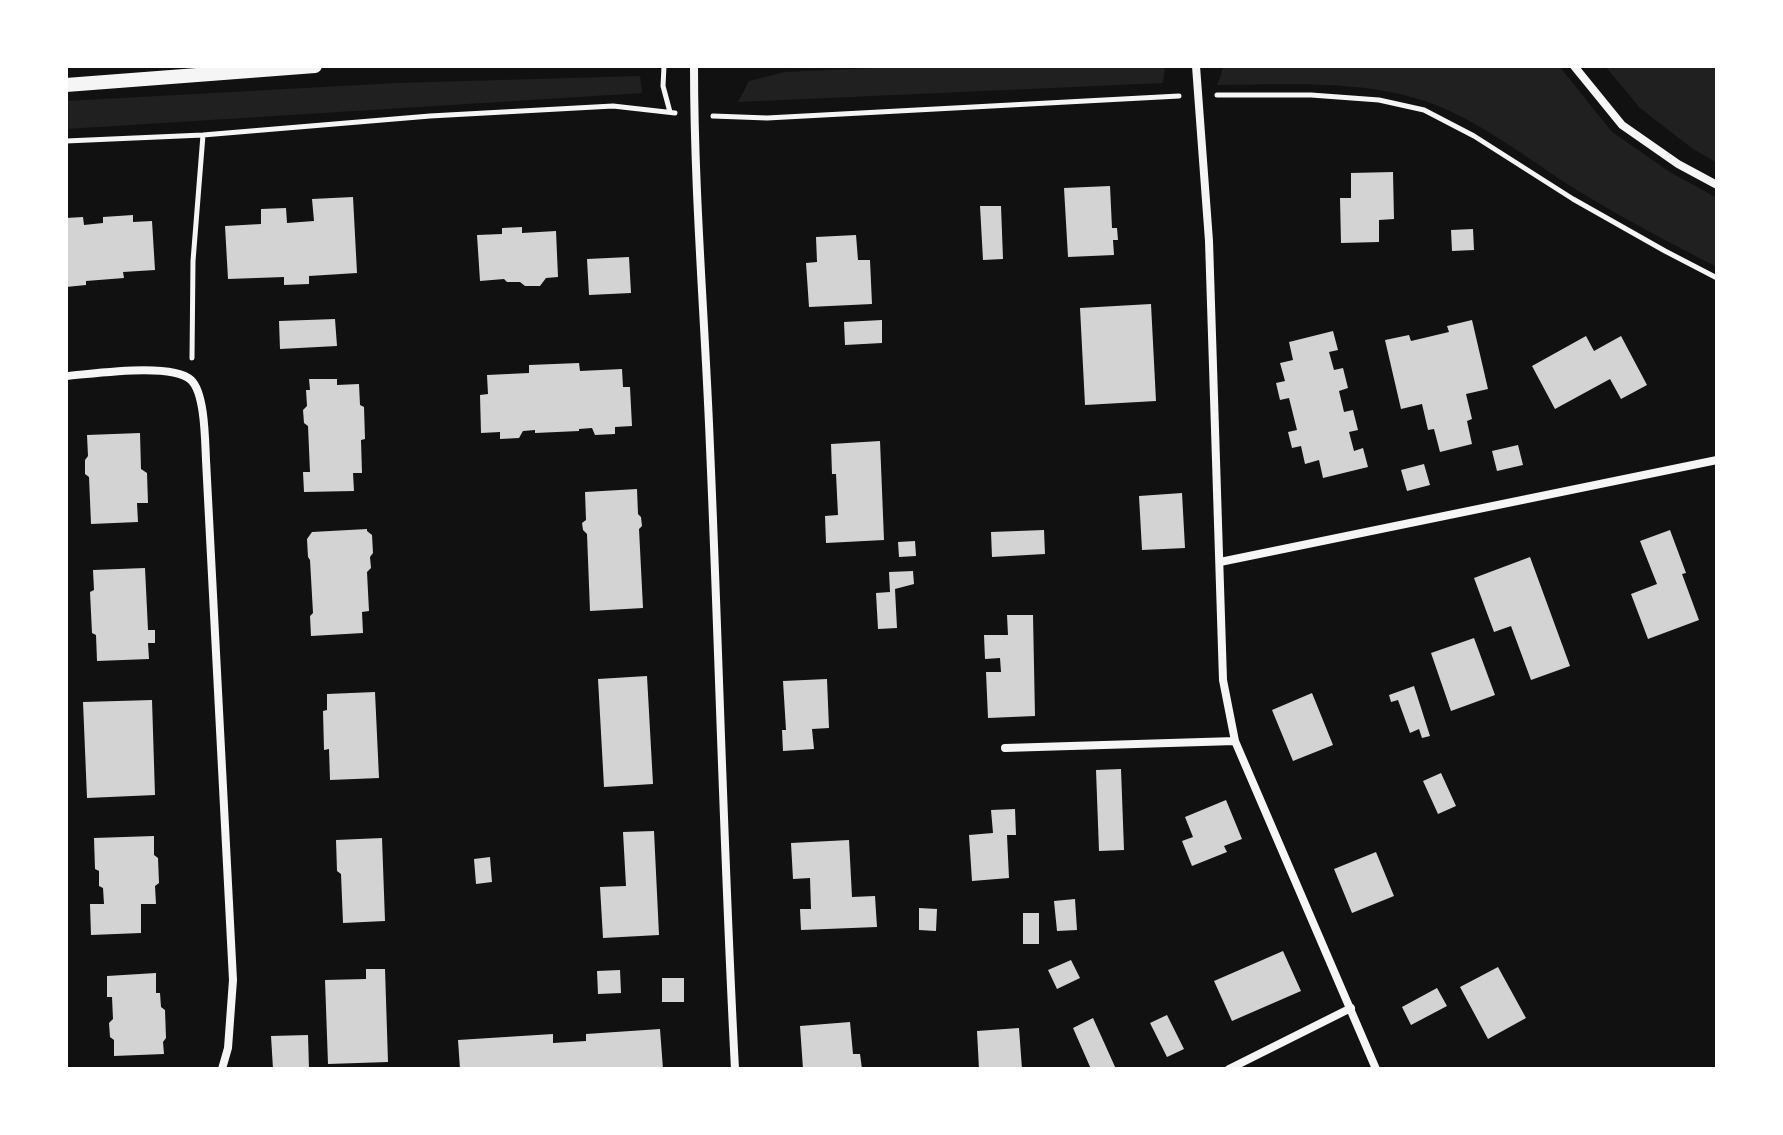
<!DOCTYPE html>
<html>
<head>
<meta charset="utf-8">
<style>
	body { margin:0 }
	#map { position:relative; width:1783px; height:1135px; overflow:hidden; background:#111; font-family:Inter,sans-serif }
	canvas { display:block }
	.frame { position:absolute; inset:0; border:68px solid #fff; pointer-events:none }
</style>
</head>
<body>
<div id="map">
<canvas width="1783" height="1135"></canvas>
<div class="frame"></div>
</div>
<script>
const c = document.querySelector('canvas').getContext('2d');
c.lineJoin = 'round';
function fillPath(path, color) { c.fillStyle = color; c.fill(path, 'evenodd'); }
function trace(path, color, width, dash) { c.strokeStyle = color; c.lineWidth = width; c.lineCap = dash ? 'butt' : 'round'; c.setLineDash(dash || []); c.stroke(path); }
const green = new Path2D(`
	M920,66h243l2,1 -2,16 -425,19 11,-21 36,-9z
	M1224,66h335l53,66 58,40 47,26v69c-47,-24 -95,-49 -140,-77 -47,-29 -94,-68 -147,-87 -67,-24 -143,-18 -213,-18z
	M1605,66h112v97l-24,-14 -53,-41z
	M640,76l2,17 -576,36v-28l331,-18z`);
const building = new Path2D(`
	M1393,172l1,47 -15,1v22l-38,1 -1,-45h11v-25z
	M1110,186l2,42h5l1,12h-5l1,15 -46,2 -4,-69z
	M353,197l4,76 -48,3v8l-25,1v-8l-56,2 -3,-53 36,-2v-15l25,-1 1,15 27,-2 -2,-22z
	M980,206h21l2,53 -20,1z
	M133,215v7l19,-1 3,49 -32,2 1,6 -38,3v4l-20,2v-69l17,-1 1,8 19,-2v-6z
	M522,227v6l34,-2 2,46 -12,1 -6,8h-15l-5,-4h-13l-3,-3 -24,2 -3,-46 25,-1v-6z
	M1473,229l1,21 -22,1 -1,-21z
	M856,235l2,25h12l2,44 -63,3 -3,-44 11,-1 -1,-25z
	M629,257l2,36 -42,2 -2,-36z
	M1151,304l5,97 -71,4 -5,-97z
	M335,319l2,27 -57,3 -1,-28z
	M882,320v23l-37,2 -1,-23z
	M1472,320l16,69 -22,5 6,25 -5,2 5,23 -32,8 -6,-23 -6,1 -6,-26 -21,5 -16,-69 24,-5 2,6 38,-9 -2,-6z
	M1333,331l5,19 -9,2 5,18 9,-2 5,20 -9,3 5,21 9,-2 5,20 -9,2 5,19 9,-3 5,19 -45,11 -4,-18 -14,4 -4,-18 -9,2 -4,-16 9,-2 -8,-32 -9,2 -4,-17 9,-2 -5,-18 13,-3 -4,-18z
	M1586,336l8,15 27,-15 26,49 -26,14 -11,-20 -55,30 -23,-43z
	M579,363l1,8 42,-2 1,18h7l2,39 -17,1v7l-20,1 -3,-7 -13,1v2l-44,2v-3l-12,1 -4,7 -19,1v-7l-19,1 -1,-38 8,-1 -1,-19 42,-2v-8z
	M309,379h28v6l22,-1 1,21 4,2 1,32 -4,1 1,33h-9l1,18 -50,1 -1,-20h7l-2,-46 -4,-3 -1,-13 4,-4 -1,-16h4z
	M140,433l1,36 6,4 1,30h-11l1,19 -47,2 -2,-47 -4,-3v-14l3,-4 -1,-21z
	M880,441l4,99 -58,3 -1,-27 13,-1 -2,-41h-4l-1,-30z
	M1518,445l5,20 -26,6 -5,-20z
	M1424,464l6,21 -23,6 -6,-21z
	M637,489l1,25 3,3 1,9 -3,3 4,79 -53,3 -3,-77 -4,-4 -1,-7 4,-3 -1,-28z
	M1182,493l3,55 -43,2 -3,-54z
	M367,529v2l5,4 1,18 -3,4 1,11 -4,4 2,39 -7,1 1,21 -52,3 -1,-20 3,-3 -3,-53 -2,-3 -1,-18 5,-7z
	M1044,530l1,24 -53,3 -1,-25z
	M1670,530l16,43 -4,1 17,46 -51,19 -17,-45 26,-10 -17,-43z
	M915,541l1,15 -17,1 -1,-15z
	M1530,557l40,109 -39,14 -20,-54 -17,6 -20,-54z
	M145,568l3,62h7v13h-7l1,16 -52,2 -1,-26 -4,-2 -2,-41 4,-2 -1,-20z
	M913,571l1,13 -19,5 2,39 -19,1 -2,-36 14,-1 -1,-20z
	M1007,615h26l2,101 -47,2 -2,-46h15l-1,-14 -15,1 -1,-24h24z
	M1474,638l21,57 -44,16 -20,-58z
	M647,676l6,108 -49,3 -6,-108z
	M827,679l2,49 -17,1 2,20 -31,2 -1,-21h4l-3,-49z
	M1414,686l16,50 -8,2 -3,-9 -9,4 -12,-33 -7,2 -2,-7z
	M375,692l4,86 -49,2 -1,-31 -5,1 -1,-39 4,-1v-16z
	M1312,693l21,52 -40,16 -21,-51z
	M152,700l3,95 -68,3 -4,-96z
	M1121,769l3,81 -25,1 -3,-81z
	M1441,773l15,33 -18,8 -15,-33z
	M1226,800l16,39 -18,7 3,6 -35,14 -10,-25 11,-4 -8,-20z
	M1015,809l1,26h-9l2,43 -37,3 -3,-46 24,-2 -2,-23z
	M654,831l5,104 -56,3 -3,-51 26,-1 -3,-54z
	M154,836v19l4,3 1,25 -4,3 1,18h-15v29l-50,2 -1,-31h14l-1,-16 -4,-2v-15l-4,-2 -1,-31z
	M382,838l3,83 -42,2 -2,-49 -4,-3 -1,-31z
	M849,840l3,57 23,-1 2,31 -76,3 -1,-21h11l-1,-31 -17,1 -2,-36z
	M1376,852l18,44 -42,17 -18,-44z
	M490,857l2,25 -16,2 -2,-25z
	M1075,899l2,31 -20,1 -3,-30z
	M919,908l18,1 -1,22 -17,-1z
	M1023,913h16v31h-16z
	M1283,951l18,40 -69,30 -18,-40z
	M1071,960l9,18 -23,11 -9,-19z
	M1498,967l28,51 -38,21 -28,-52z
	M366,969h19l3,93 -60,2 -3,-84 41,-1z
	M620,970l1,23 -23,1 -1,-23z
	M156,973v20h4l1,14 4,3 1,28 -3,4 1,12 -50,2v-16l-4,-3 -1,-14 4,-4 -1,-22h-5v-21z
	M662,978h22v24h-22z
	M1437,988l10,18 -36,19 -9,-18z
	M1167,1015l17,34 -17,8 -17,-34z
	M1093,1018l23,51h-25l-18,-41z
	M850,1022l3,32h7l2,15h-59l-3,-43z
	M1019,1028l3,41h-43l-2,-38z
	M660,1029l3,40h-203l-2,-29 95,-6v9l33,-2v-7z
	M308,1035l1,34h-36l-2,-33z`);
const path = new Path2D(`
	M664,66l-1,20 7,26
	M1217,95h94l68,5 45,10 50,26 99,63 92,52 52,27
	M713,116l54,2 412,-22
	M66,141l137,-6 227,-19 183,-10 62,7
	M192,358l1,-97 10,-126`);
const minor = new Path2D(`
	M694,66c0,127 11,254 16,381 9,207 14,415 25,622
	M1196,66l13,175 14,439 12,61 141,328
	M1574,66l48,59 56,39 39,21
	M66,376c27,-2 106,-14 125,4 14,13 14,60 15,80l27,520 -5,68 -6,21
	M1220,562l497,-102
	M1005,748l230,-7
	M1229,1069l122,-61`);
const tertiary = new Path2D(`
	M66,85l249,-19`);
fillPath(green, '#202020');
fillPath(building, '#d3d3d3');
trace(path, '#f5f5f5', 5);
trace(minor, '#f5f5f5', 8);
trace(tertiary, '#f5f5f5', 14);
</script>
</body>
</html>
